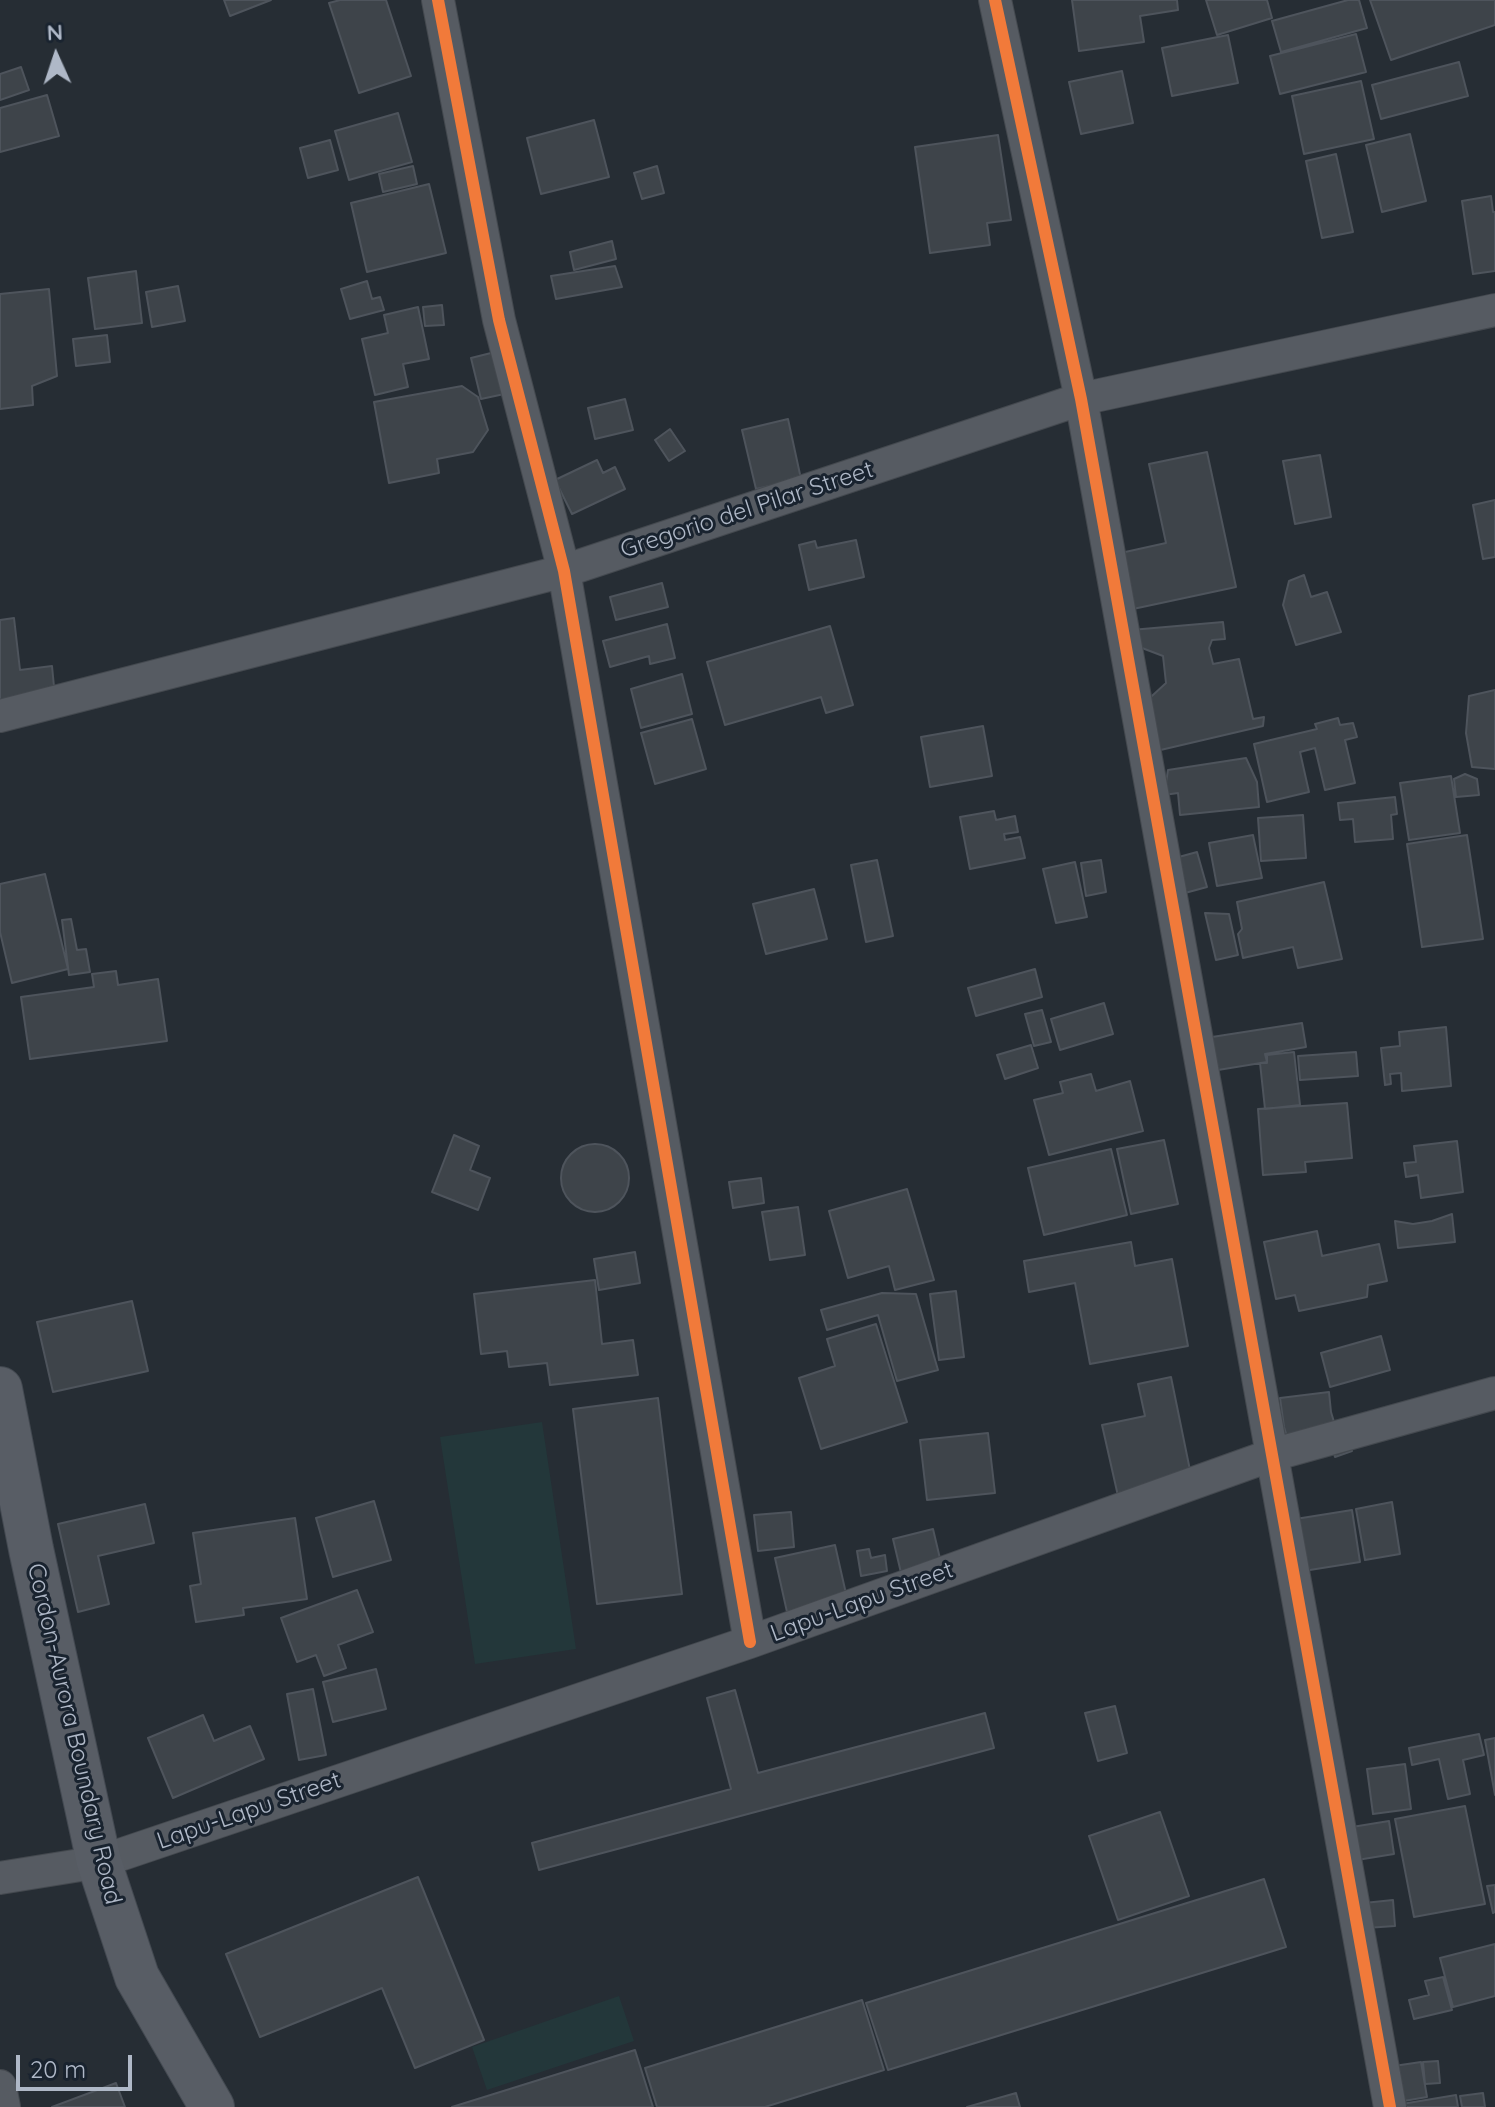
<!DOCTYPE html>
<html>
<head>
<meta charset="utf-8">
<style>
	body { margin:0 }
	#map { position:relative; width:1495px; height:2107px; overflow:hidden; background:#262d34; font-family:Quicksand,sans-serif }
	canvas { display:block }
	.north { position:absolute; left:16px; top:16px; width:80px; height:80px; -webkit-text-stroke:6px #19232f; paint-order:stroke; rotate:357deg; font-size:22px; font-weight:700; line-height:32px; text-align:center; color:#afb8c7 }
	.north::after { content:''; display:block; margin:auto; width:28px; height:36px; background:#afb8c7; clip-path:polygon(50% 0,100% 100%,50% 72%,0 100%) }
	.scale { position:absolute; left:16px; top:2055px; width:116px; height:36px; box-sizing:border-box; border:4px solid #afb8c7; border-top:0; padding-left:10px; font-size:24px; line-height:28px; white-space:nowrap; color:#afb8c7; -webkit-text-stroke:6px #19232f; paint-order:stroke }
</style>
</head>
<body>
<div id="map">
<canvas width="1495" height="2107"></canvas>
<div class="north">N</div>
<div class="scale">20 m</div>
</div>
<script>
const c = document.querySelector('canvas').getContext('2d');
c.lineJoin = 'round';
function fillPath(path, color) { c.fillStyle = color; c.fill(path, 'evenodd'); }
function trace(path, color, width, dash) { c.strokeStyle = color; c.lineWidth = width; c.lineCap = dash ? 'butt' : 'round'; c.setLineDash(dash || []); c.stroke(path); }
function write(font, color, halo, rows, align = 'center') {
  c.font = font + ' Quicksand,sans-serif'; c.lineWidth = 6; c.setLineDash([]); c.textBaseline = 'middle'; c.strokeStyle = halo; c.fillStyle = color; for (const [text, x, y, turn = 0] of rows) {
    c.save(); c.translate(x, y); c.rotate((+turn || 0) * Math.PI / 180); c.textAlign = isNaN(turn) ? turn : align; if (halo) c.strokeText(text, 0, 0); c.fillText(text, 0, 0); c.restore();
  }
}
const green = new Path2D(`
	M542,1422l34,227 -101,15 -35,-227z
	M619,1996l15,45 -147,49 -15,-43z`);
const building = new Path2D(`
	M224,0h47l-41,16z
	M340,0h46l25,76 -52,17 -30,-90z
	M1072,0h105l1,10 -38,6 4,26 -65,9z
	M1206,0h61l5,18 -55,17z
	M1348,0h11l8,28 -86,24 -9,-31z
	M1370,0h125v25l-104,35z
	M1356,34l10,38 -86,22 -10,-38z
	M1228,35l10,48 -66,13 -10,-48z
	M1459,62l9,34 -87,23 -9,-34z
	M21,67l8,23 -29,10v-26z
	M1122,71l11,52 -52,11 -12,-52z
	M1361,81l13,58 -70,15 -12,-58z
	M47,95l12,41 -59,16v-44z
	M398,113l14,49 -63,18 -14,-49z
	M594,120l15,57 -68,17 -14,-56z
	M1410,134l16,67 -44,11 -16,-67z
	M998,135l13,85 -24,3 3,22 -60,8 -15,-106z
	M330,140l8,30 -30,8 -8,-30z
	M1336,154l17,78 -31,6 -16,-77z
	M413,166l4,18 -34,8 -4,-18z
	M657,166l7,27 -22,6 -8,-26z
	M429,184l17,69 -79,19 -16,-69z
	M1491,196l2,16h2v59l-22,3 -11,-73z
	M612,241l4,18 -42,11 -4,-18z
	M615,266l7,21 -66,12 -5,-23z
	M136,271l6,52 -47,6 -7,-51z
	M367,281l5,18 8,-2 4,13 -34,9 -9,-30z
	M178,286l7,35 -33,6 -6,-35z
	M49,289l8,87 -25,10 1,19 -33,4v-115z
	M442,305l2,20 -19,1 -2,-19z
	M418,307l11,52 -26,5 5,23 -33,8 -13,-56 26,-6 -4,-18z
	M107,335l3,27 -34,4 -3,-27z
	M499,351l10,42 -28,6 -10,-41z
	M462,386l16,11 10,33 -15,22 -36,7 2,14 -50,10 -15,-81z
	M625,399l8,31 -38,9 -7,-31z
	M788,419l13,60 -45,10 -14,-59z
	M670,429l15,22 -16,10 -14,-21z
	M1207,452l29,135 -117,25 -12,-56 59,-13 -17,-79z
	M1320,455l11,62 -36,7 -12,-63z
	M597,460l6,13 12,-6 10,22 -53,25 -17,-34z
	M1495,500v57l-12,2 -10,-54z
	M856,540l8,37 -55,13 -10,-45 16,-4 2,7z
	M1304,575l7,22 16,-5 14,40 -45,13 -13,-40 6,-24z
	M662,583l6,24 -52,13 -6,-23z
	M14,618l6,52 32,-4 3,31 -55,6v-83z
	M1223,622l2,17 -13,1 -3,8 4,16 26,-5 14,60 11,-2 -1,9 -111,26 -12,-45 26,-24 -3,-27 -21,-8 -11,-18z
	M667,624l8,34 -25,6 -1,-8 -39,11 -7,-26z
	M830,626l23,79 -27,8 -5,-16 -96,28 -18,-63z
	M682,674l10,40 -51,14 -10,-39z
	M1495,690v79l-23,-2 -6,-34 3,-37z
	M1338,718l2,7 13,-2 4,14 -12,3 10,43 -30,7 -10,-42 -15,4 9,40 -42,10 -13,-58 63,-15 -2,-5z
	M692,719l14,50 -51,15 -14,-51z
	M983,726l9,50 -62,11 -9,-50z
	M1246,758l11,24 2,25 -79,8 -2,-22 -14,2 4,-25z
	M1465,774l12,5 2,16 -23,2 -2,-18z
	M1451,776l9,57 -51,7 -9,-57z
	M1395,797l2,17 -6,1 2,24 -38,3 -2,-23 -13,1 -2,-17z
	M994,811l2,9 19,-4 3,16 -14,2 1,6 15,-3 5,21 -55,11 -10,-52z
	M1303,815l3,43 -45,3 -3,-43z
	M1253,835l9,43 -45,8 -8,-43z
	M1467,835l16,104 -61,8 -15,-103z
	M1197,852l10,35 -33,9 -10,-35z
	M877,860l16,76 -27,6 -15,-77z
	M1101,860l5,32 -20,4 -5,-33z
	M1075,862l12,55 -31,6 -13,-54z
	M45,874l23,95 -56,14 -12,-51v-48z
	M1324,882l18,77 -44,9 -5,-21 -50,11 -5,-24 4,-5 -5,-27z
	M814,889l13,50 -61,15 -13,-50z
	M1205,913l24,1 9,41 -22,5z
	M71,919l6,31 9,-1 4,23 -21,3 -7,-55z
	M1035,969l7,28 -66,19 -8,-28z
	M116,971l2,14 40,-6 9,62 -137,18 -9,-62 73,-10 -2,-13z
	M1104,1003l9,31 -53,16 -9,-31z
	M1042,1010l9,32 -17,4 -9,-32z
	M1302,1023l4,24 -41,7 2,8 -49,8 -6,-33z
	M1446,1027l5,59 -49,5 -1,-18 -11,1 1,10 -6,1 -4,-37 19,-2 -1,-14z
	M1031,1045l7,23 -33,11 -8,-24z
	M1294,1052l6,53 -35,4 -5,-46h7v-8z
	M1356,1052l2,24 -58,4 -2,-24z
	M1091,1074l5,17 34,-10 13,50 -94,24 -15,-55 29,-7 -3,-11z
	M1347,1103l5,55 -47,4 1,10 -43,3 -5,-66z
	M454,1135l25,11 -9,24 20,8 -12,32 -46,-18z
	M1164,1140l14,64 -47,10 -14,-65z
	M1457,1141l6,51 -42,6 -3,-23 -12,2 -2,-14 12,-1 -2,-16z
	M561 1178a34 34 0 1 1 68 0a34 34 0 1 1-68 0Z
	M1111,1149l16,66 -83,20 -16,-67z
	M761,1178l3,25 -31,5 -4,-26z
	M907,1189l27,91 -39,10 -6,-24 -41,12 -19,-67z
	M798,1207l7,48 -35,5 -8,-48z
	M1452,1214l3,28 -57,6 -3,-27 18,3 19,-3z
	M1317,1231l5,25 57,-12 8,37 -19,4 -1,12 -68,14 -4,-16 -19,4 -12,-57z
	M1131,1242l4,24 37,-7 16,87 -98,18 -15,-81 -46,9 -5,-31z
	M635,1252l5,31 -41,7 -5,-31z
	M595,1280l7,64 31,-4 5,35 -88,10 -3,-22 -38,4 -2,-16 -26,3 -7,-60z
	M956,1291l8,66 -25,3 -9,-66z
	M882,1293l34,1 22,76 -41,11 -19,-66 -51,15 -6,-20z
	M132,1301l16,70 -95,21 -16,-70z
	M876,1324l31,98 -86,27 -22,-71 36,-12 -8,-27z
	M1381,1336l9,34 -60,17 -9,-34z
	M1171,1377l21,103 -74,16 -16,-71 43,-9 -7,-32z
	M1329,1392l2,20 7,23 8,-2 6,18 -17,6 -3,-10 -38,12 -10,-32 -4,-29z
	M658,1398l24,196 -85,10 -24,-195z
	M988,1433l7,60 -68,7 -7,-60z
	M374,1501l17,59 -58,17 -17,-59z
	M1392,1502l8,52 -35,6 -9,-51z
	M145,1504l9,39 -56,13 11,48 -31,8 -20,-88z
	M1352,1510l8,52 -69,11 -8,-52z
	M791,1512l3,35 -36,4 -4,-36z
	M295,1518l12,81 -64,9 1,7 -48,7 -6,-36 11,-2 -8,-51z
	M933,1529l9,38 -40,10 -9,-38z
	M835,1545l12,53 -60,14 -12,-54z
	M869,1549l2,9 14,-3 2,16 -26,5 -4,-25z
	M357,1590l16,42 -35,13 8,23 -22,8 -8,-21 -19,7 -16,-44z
	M376,1669l10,40 -53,13 -10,-40z
	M313,1689l13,66 -27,5 -12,-66z
	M735,1690l23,83 227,-60 9,35 -455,122 -7,-27 199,-54 -24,-91z
	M1115,1706l12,47 -29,8 -13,-48z
	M203,1715l11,26 36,-15 14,33 -91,39 -25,-60z
	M1479,1734l5,21 -21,5 7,34 -22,5 -9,-40 -27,6 -3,-17z
	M1495,1738v57l-10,-55z
	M1405,1764l6,45 -38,5 -6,-45z
	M1465,1806l20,98 -71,13 -19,-98z
	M1160,1812l29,84 -71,24 -29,-84z
	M1389,1821l5,33 -37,6 -5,-33z
	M418,1877l66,163 -69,28 -33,-80 -122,49 -34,-83z
	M1264,1879l22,68 -398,123 -22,-67z
	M1495,1885v27l-2,1 -6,-27z
	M1393,1900l2,26 -29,2 -2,-25z
	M1495,1944v52l-42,11 -13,-49z
	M1443,1977l9,33 -38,9 -5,-19 20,-5 -4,-14z
	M862,2000l22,70 -119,37h-108l-12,-39z
	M635,2050l18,57h-201z
	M1438,2061l2,22 -15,1 -2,-22z
	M1421,2062l6,35 -35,6 -5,-36z
	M116,2083l9,24h-73z
	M1016,2093l4,14h-53z
	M1483,2093l2,14h-23l-2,-11z
	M1456,2095l2,12h-56v-3z`);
const minor = new Path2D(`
	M438,0l61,320 65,251 186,1071
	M995,0l86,399 309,1708
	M0,716l564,-145 517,-172 414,-89
	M0,1878l99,-16 651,-220 522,-187 223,-62
	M0,2086l4,21`);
const primary = new Path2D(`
	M0,1389l31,160 68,313 38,115 75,130`);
const cycleway = new Path2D(`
	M438,0l61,320 65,251 186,1071
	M995,0l86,399 309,1708`);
const streetNames = [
	["Gregorio del Pilar Street",747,510,-18],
	["Lapu-Lapu Street",862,1602,-20],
	["Cordon-Aurora Boundary Road",74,1734,77],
	["Lapu-Lapu Street",249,1811,-19]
];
fillPath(green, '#23373a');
fillPath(building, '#3e444a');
trace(building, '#4e545c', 2);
trace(minor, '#44494f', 34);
trace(primary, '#434951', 46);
trace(minor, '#565b62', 32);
trace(primary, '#585d65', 44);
trace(cycleway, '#f17a3a', 12);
write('24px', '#afb8c7', '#19232f', streetNames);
</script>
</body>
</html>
